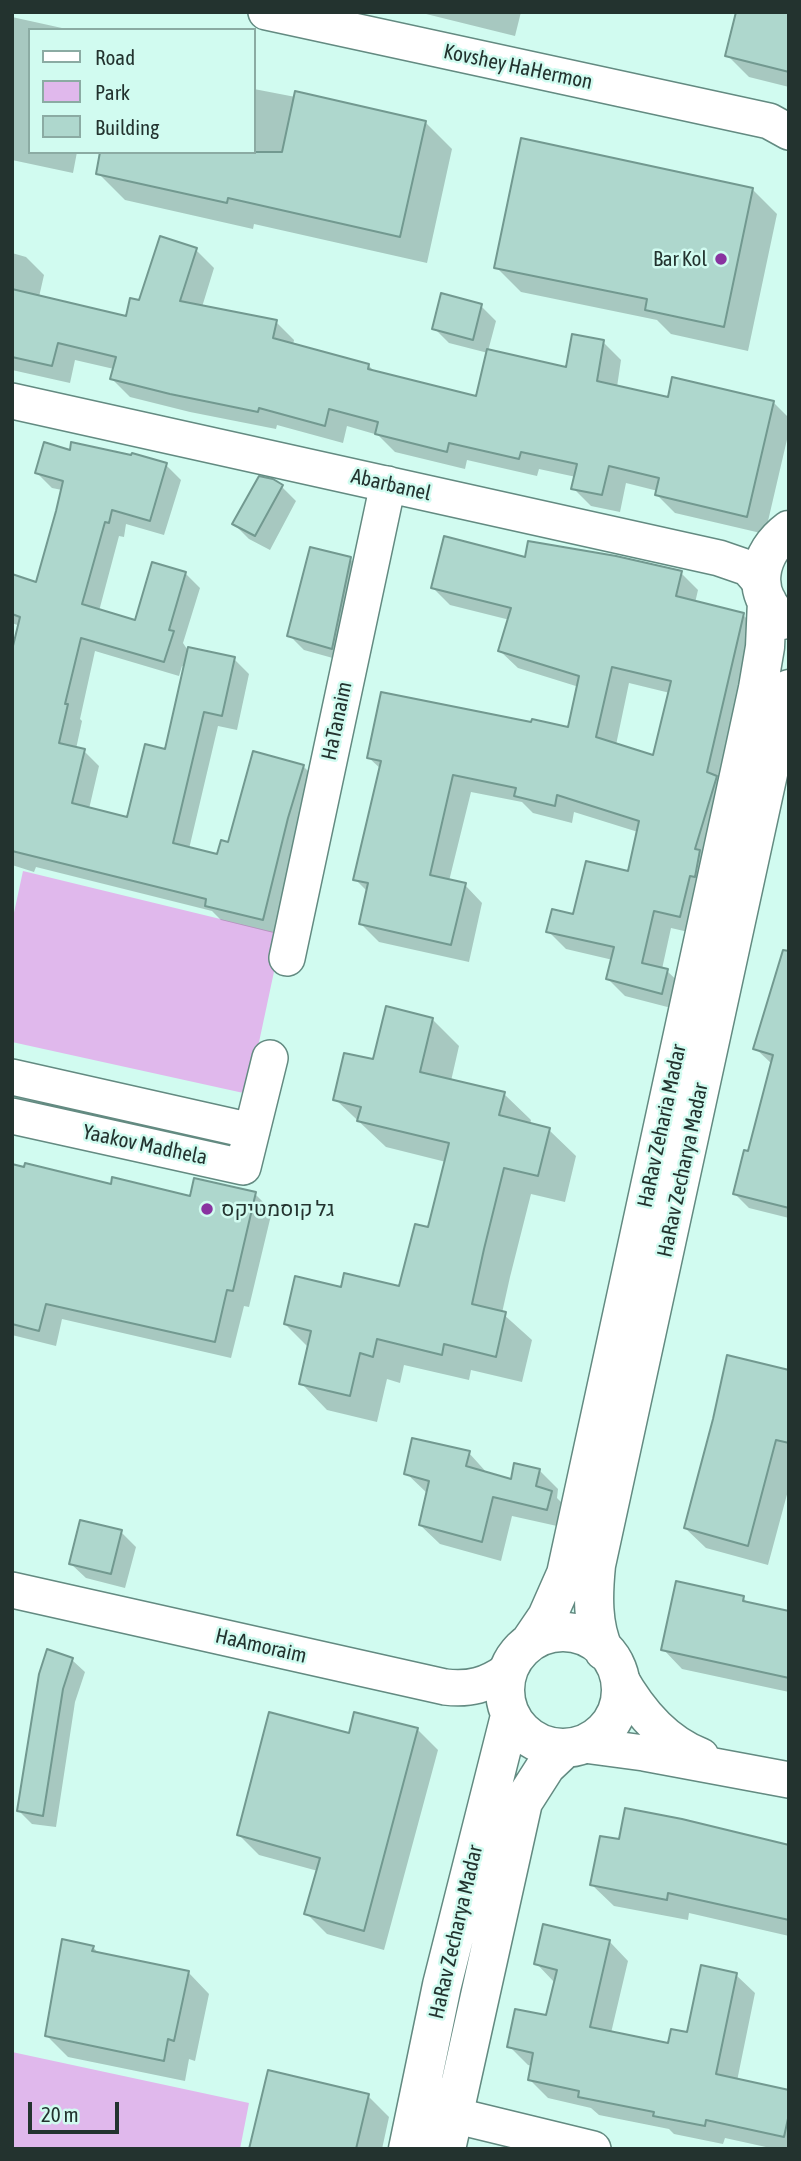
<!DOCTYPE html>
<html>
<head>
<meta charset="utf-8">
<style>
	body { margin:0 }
	#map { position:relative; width:801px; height:2161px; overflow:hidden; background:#d1fbf0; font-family:"Asap Condensed",sans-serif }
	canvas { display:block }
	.frame { position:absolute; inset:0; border:14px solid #23332f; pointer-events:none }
	.legend { position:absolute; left:28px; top:28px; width:228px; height:126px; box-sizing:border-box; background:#d1fbf0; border:2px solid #8baba3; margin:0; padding:9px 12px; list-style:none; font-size:21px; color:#23332f }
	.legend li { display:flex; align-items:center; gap:14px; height:35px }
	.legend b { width:35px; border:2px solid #8baba3 }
	.scale { position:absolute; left:28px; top:2102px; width:91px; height:32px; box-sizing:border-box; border:4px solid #23332f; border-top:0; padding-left:9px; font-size:21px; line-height:24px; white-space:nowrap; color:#23332f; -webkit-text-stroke:5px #d1fbf0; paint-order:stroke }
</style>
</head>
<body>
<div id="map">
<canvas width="801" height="2161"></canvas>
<div class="frame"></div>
<ul class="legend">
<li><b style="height:9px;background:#fff"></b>Road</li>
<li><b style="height:19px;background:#e0b8ec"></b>Park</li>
<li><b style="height:19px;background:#aed7cd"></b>Building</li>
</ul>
<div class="scale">20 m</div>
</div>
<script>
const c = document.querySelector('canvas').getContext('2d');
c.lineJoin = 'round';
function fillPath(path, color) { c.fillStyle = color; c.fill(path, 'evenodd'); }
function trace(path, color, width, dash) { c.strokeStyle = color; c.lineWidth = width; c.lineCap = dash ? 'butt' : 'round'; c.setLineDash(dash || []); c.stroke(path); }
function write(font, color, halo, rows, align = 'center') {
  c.font = font + ' "Asap Condensed",Heebo,sans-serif'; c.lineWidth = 5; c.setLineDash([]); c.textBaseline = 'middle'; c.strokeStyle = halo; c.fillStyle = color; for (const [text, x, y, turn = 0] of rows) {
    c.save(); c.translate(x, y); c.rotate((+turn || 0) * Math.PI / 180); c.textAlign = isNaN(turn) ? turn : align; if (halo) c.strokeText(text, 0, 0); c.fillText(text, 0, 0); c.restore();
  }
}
const green = new Path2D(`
	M23,871l259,63 -34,160 -236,-52v-120z
	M12,2052l237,51 -9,46h-228z`);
const shadow = new Path2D(`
	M418,12h103l-6,24z
	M789,12v75l-40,-10 -22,-22z
	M12,17l59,13h-41v122h47l-4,21 -61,-13z
	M254,89l171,33 27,27 -25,114 -173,-39 -1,5 -128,-29 -27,-27 156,-21z
	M752,189l25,25 -29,137 -77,-17 -14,-14 -136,-28 -25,-25z
	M196,250l18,18 -12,39 74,15 18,18 -1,5 75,20 8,8 101,25 11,-45 -39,-10 -15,-15 47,-22 15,15 -8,30 80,18 35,-27 18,18 -4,27 52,12 104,3 16,16v13l-24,103 -90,-21 -18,-18 1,-4 -32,-8 -6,29 -29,-6 -18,-18 3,-11 -37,-8 -2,7 -70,-16 -2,9 -70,-17 -17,-17 -31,-9 -4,17 -66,-18 -1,4 -86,-17 -60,-15 -18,-18 2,-10 -39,-9 -5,23 -58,-13v-117l14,4 18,18 -5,22 88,21 14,-16z
	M71,452l95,13 15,15 -17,55 -38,-11 -2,13 -5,-1 -20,75 37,11 49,-49 15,15 -17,55 4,6 47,10 15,15 -12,56 -19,-4 -29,123 30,7 84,-90 15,15 -40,153 -57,-14 -9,-9 -176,-44 -2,5 -22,-7v-208l8,-31 -8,-3v-47l25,8 25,-94 -10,-2 -15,-15zM95,651l84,25 3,-10 3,1 -18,84 -38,68 -40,-10 10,-43 -15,-15 -8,-2 6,-28 -2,-2z
	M282,487l14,14 -26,49 -21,-11 -15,-15z
	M350,559l15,15 -18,88 -43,-12 -15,-15z
	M527,559l154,14 17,17 -3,13 48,12 18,17 -64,302 -26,-6 -9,41 5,2 18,17 -6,22 -54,-14 -17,-17 5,-19 -47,-11 -18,-18 26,-15 55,-43 9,-41 -64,-20 -2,11 -39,-10 -11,-11 -51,-10 -22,89 16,4 17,18 -13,59 -90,-20 -18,-18 7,-32 -13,-13 26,-110 -12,-11 200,-28 10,-43 -61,-19 -18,-17 10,-31 -60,-15 -18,-18zM629,683l41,10 -16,64 -38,-12z
	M789,980v238l-40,-10 -15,-15 16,-40 22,-89 -17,-16z
	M432,1019l27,27 -8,35 53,13 27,26 -1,5 19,5 27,26 -11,46 -34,-8 -21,83 -8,36 30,27 -10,42 -51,-12 -2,10 -65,-15 -4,18 -13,-4 -10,43 -50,-12 -26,-27 8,-35 -24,-24 57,-35 59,-1 29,-59 16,-67 -60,-15 -51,-48 39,-37z
	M12,1166l100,20 79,12 64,-4 17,17 -23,96 -5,-1 -13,52 -169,-39 -6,27 -44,-11z
	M789,1372v115l-21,78 -62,-17 -21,-20z
	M469,1453l19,21 24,7 27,-11 19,19 -1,9 14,14 -5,16 -54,-12 -11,45 -61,-17 -20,-19 8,-31 -22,-21z
	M121,1532l15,15 -11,41 -39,-10 -15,-14z
	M743,1598l6,6 40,9v79l-107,-23 -19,-20z
	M72,1660l13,12 -10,30 -19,125 -24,-3 -13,-13z
	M417,1729l21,21 -54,200 -57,-16 -21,-21 12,-42 -59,-16 -20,-20 111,-100z
	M621,1841l168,6v89l-100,-23 -1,7 -74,-14 -22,-21z
	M610,1942l18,19 -17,72 59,12 18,-11 48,-59 19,18 -18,88 52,11v57h-14l-50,-11 -2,6 -49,-10 -5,-5 -70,-14 -8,-7 -43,-10 -19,-19 3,-13 -4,-1 -19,-19 38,-28 8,-35 -19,-20z
	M93,1947l6,7 89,18 21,22 -14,67 -6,-2 -4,22 -117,-24 -21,-21z
	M368,2096l21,21 -7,32h-131z`);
const building = new Path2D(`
	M736,12h53v60l-64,-16z
	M295,91l131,30 -26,116 -172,-39 -1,5 -131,-29 4,-22h182z
	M521,138l232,50 -29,139 -79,-17 2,-11 -153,-31z
	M160,236l37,12 -17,53 97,19 -4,18 96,26 -1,5 108,27 11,-47 79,18 6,-33 32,6 -7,41 71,16 4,-20 102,24 -27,116 -92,-22 4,-17 -50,-12 -7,29 -31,-6 6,-25 -56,-12 -2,7 -70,-16 -2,9 -72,-18 3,-12 -49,-13 -4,17 -66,-18 -1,4 -88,-18 -60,-15 6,-22 -58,-14 -6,23 -40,-9v-68l114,27 4,-18 9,2z
	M441,293l41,11 -9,36 -41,-11z
	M44,442l26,8 1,-8 60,13 1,-2 35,10 -17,58 -38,-11 -3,13 -4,-1 -23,82 53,16 17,-58 34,10 -17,58 5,1 -10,31 -83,-24 -16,66h3l-9,39 26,6 -13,54 55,14 18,-73 20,5 23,-102 47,10 -13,59 -18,-4 -31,131 44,11 4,-14 7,2 25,-91 51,14 -16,53 -25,102 -58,-14 1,-7 -194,-48v-201l8,-33 -8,-3v-40l24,8 20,-71 7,-30 -28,-8z
	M259,476l14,3 10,6 -28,51 -23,-12z
	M444,536l81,21 3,-16 88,15 66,15 -6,25 68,17 -37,159 10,4 -22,73 5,1 -5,27 -5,-1 -10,41 -26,-6 -12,52 26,6 -6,25 -56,-15 8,-32 -68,-15 6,-23 21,5 13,-53 42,10 11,-50 -82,-26 -2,11 -41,-10 2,-8 -63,-13 -23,100 36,8 -15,62 -92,-21 9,-41 -15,-3 28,-119 -14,-3 14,-66 150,30 1,-3 36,8 11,-51 -81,-25 13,-43 -80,-20zM612,667l59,14 -18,74 -57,-18z
	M310,547l41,10 -19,92 -45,-13z
	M783,950l6,1v257l-56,-14 11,-44 4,1 25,-96 -20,-6z
	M386,1006l47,12 -13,54 85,20 -6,23 51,13 -12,48 -34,-8 -20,81 -12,55 34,8 -10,45 -52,-13 -2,11 -65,-16 -4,18 -13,-4 -10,43 -51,-12 12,-53 -27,-7 11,-48 46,11 3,-14 55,13 16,-62 13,3 21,-84 -92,-22 4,-14 -28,-7 11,-47 29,6z
	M25,1163l86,21 1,-7 78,19 4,-18 62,14 -23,99 -6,-1 -12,52 -169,-38 -7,27 -27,-7v-160l12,3z
	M727,1355l62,15v73l-13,-3 -28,106 -64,-18 29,-109z
	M412,1438l58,13 -4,15 45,13 3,-16 26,6 -4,17 16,5 -5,19 -54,-13 -11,45 -63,-17 10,-44 -25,-7z
	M80,1520l42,10 -11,44 -42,-10z
	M676,1581l68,15 -1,5 46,10v67l-128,-28z
	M47,1649l26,9 -10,31 -20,127 -26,-5 22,-137z
	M269,1712l80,21 5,-21 64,16 -54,203 -60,-17 16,-56 -83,-23z
	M625,1808l57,11 107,26v75l-121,-27 -1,7 -77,-15 10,-49 19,3z
	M543,1924l67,16 -20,87 78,16 3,-14 16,3 14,-67 36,8 -21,101 73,16v24l-5,23 -78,-17 -1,6 -52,-10 1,-4 -76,-15 1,-6 -51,-11 5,-27 -26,-6 8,-38 31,6 11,-45 -23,-6z
	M62,1939l32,7 -2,5 97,20 -15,70 -6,-2 -4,22 -119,-25z
	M268,2070l101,24 -13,55h-107z`);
const minor = new Path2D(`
	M266,12l503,109 20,11
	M12,401l707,157 29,10 13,15
	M287,958l101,-474
	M12,1077l240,54
	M12,1116l231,51 27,-109
	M12,1590l433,97c25,3 42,-2 62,-16
	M619,1676c19,34 45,66 82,80
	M584,1745l60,8 145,27
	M436,2094l17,21 140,34`);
const tertiary = new Path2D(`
	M782,620c-33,-27 -24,-67 7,-90
	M505 1690a58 58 0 1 1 116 0a58 58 0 1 1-116 0Z
	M530,1642l17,-25 19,-43 192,-886 7,-41 2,-46
	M604,1651c-12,-27 -11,-56 -8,-86l175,-805 18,-71
	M408,2149l34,-164 68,-269
	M446,2149l77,-347 23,-36 18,-17`);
const markers = [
	[721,259,7,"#8933a0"],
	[207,1209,7,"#8933a0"]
];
const streetNames = [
	["Kovshey HaHermon",518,67,12],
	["Abarbanel",391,485,13],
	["HaTanaim",337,721,-78],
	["HaRav Zeharia Madar",662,1126,-78],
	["Yaakov Madhela",145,1145,12],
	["HaRav Zecharya Madar",683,1170,-78],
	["HaAmoraim",261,1646,13],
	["HaRav Zecharya Madar",456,1932,-77]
];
const poiNames = [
	["Bar Kol",707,259],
	["גל קוסמטיקס",221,1209,"left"]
];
fillPath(green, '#e0b8ec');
fillPath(shadow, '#0003');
fillPath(building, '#aed7cd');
trace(building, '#729990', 2);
trace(minor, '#638a81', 38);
trace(tertiary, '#638a81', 41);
trace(minor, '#fff', 35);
trace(tertiary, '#fff', 38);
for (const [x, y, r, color] of markers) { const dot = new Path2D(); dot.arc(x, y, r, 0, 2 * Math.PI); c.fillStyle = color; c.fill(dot); trace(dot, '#d1fbf0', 2.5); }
write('21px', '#23332f', '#d1fbf0', streetNames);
write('21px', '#23332f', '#d1fbf0', poiNames, 'right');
</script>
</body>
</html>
